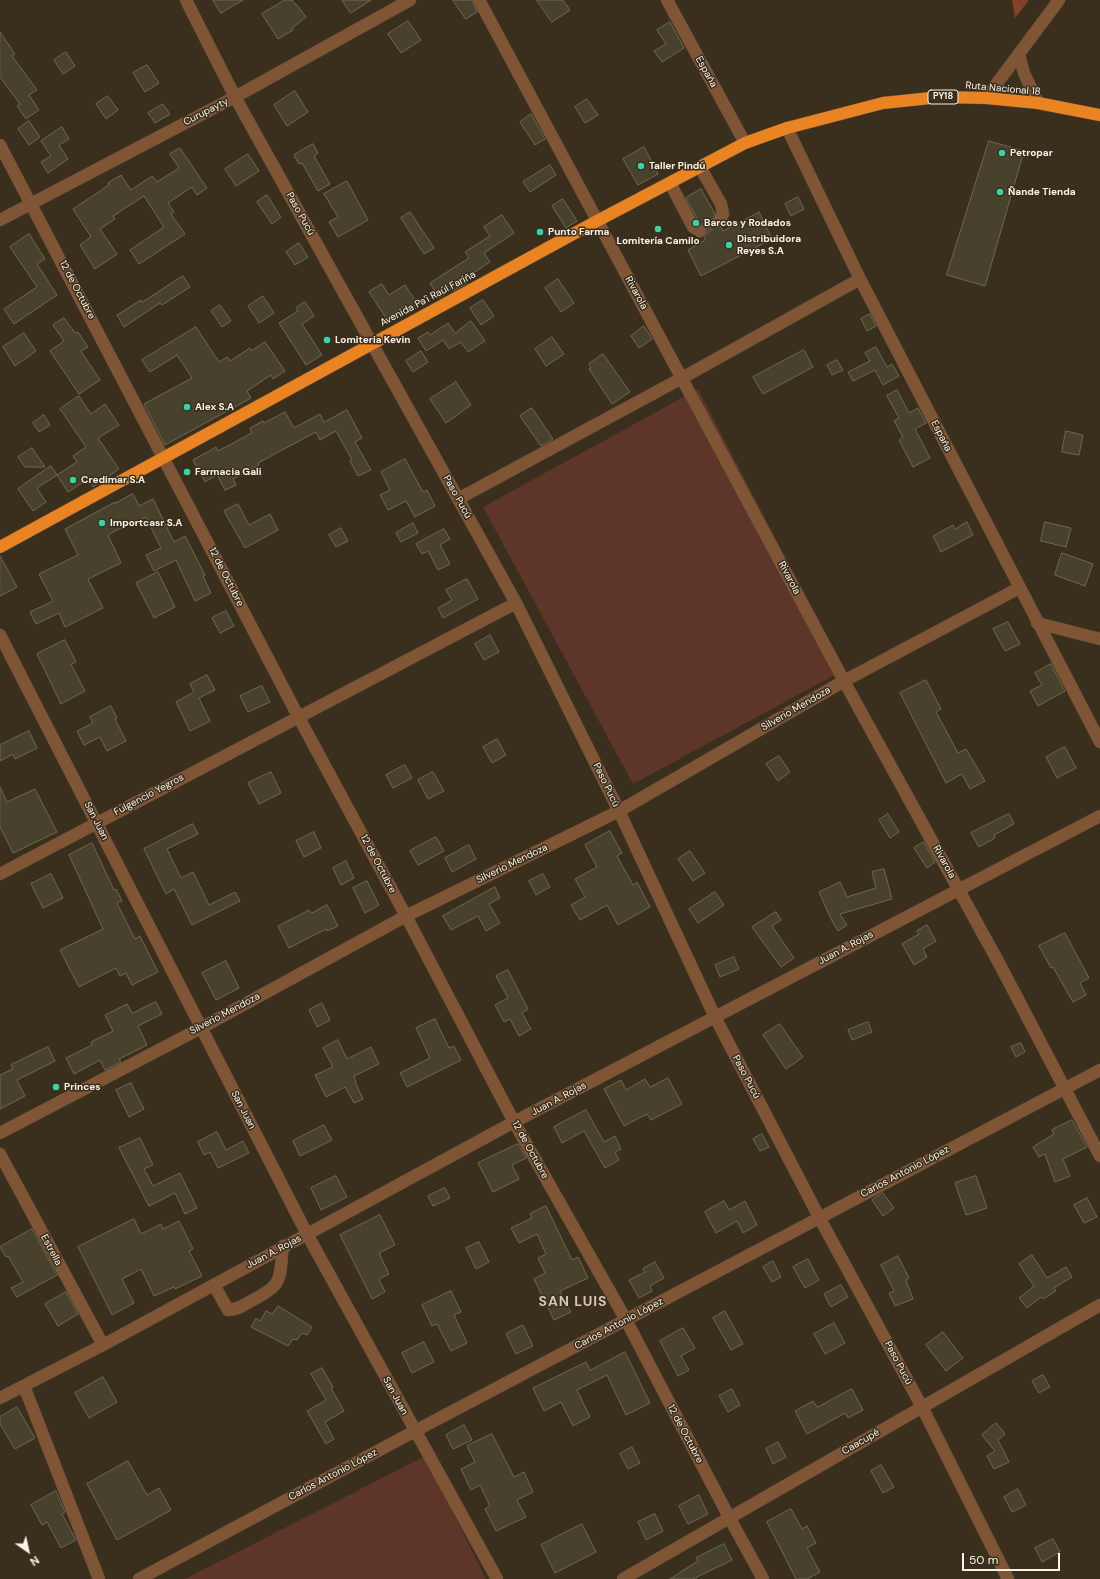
<!DOCTYPE html>
<html>
<head>
<meta charset="utf-8">
<style>
	body { margin:0 }
	#map { position:relative; width:1100px; height:1579px; overflow:hidden; background:#3a2e1c; font-family:"DM Sans",sans-serif }
	canvas { display:block }
	.north { position:absolute; left:8px; top:1531px; width:40px; height:40px; -webkit-text-stroke:3px #3a2e1c; paint-order:stroke; rotate:146deg; font-size:11px; font-weight:700; line-height:16px; text-align:center; color:#faf2e7 }
	.north::after { content:''; display:block; margin:auto; width:14px; height:18px; background:#faf2e7; clip-path:polygon(50% 0,100% 100%,50% 72%,0 100%) }
	.scale { position:absolute; left:962px; top:1553px; width:98px; height:18px; box-sizing:border-box; border:2px solid #faf2e7; border-top:0; padding-left:5px; font-size:12px; line-height:14px; white-space:nowrap; color:#faf2e7; -webkit-text-stroke:3px #3a2e1c; paint-order:stroke }
</style>
</head>
<body>
<div id="map">
<canvas width="1100" height="1579"></canvas>
<div class="north">N</div>
<div class="scale">50 m</div>
</div>
<script>
const c = document.querySelector('canvas').getContext('2d');
c.lineJoin = 'round';
function fillPath(path, color) { c.fillStyle = color; c.fill(path, 'evenodd'); }
function trace(path, color, width, dash) { c.strokeStyle = color; c.lineWidth = width; c.lineCap = dash ? 'butt' : 'round'; c.setLineDash(dash || []); c.stroke(path); }
function write(font, color, halo, rows, align = 'center') {
  c.font = font + ' "DM Sans",sans-serif'; c.lineWidth = 3; c.setLineDash([]); c.textBaseline = 'middle'; c.strokeStyle = halo; c.fillStyle = color; for (const [text, x, y, turn = 0] of rows) {
    c.save(); c.translate(x, y); c.rotate((+turn || 0) * Math.PI / 180); c.textAlign = isNaN(turn) ? turn : align; if (halo) c.strokeText(text, 0, 0); c.fillText(text, 0, 0); c.restore();
  }
}
const green = new Path2D(`
	M698,389l146,281 -211,114 -150,-277z
	M425,1456l61,123h-301z`);
const forest = new Path2D(`
	M1012,0h17l-14,18z`);
const building = new Path2D(`
	M213,0h30l-22,13z
	M285,0h7l4,5h1l9,12 -14,11 1,2 -15,9 -16,-25z
	M342,0h29l-20,13z
	M453,0h19l5,12 -11,7z
	M537,0h26l7,10 -18,12z
	M408,21l13,19 -20,13 -13,-19z
	M670,22l14,26 -22,14 -8,-11 12,-7 -9,-14z
	M0,32l15,22 -3,2 25,34 -8,5 10,15 -13,9 -9,-13 3,-2 -20,-27z
	M66,52l9,14 -12,8 -9,-14z
	M147,65l12,18 -14,9 -12,-19z
	M295,91l13,21 -21,14 -13,-21z
	M108,96l10,14 -12,9 -10,-15z
	M587,99l11,16 -13,8 -10,-16z
	M163,104l7,10 -15,9 -7,-10z
	M531,114l14,25 -10,6 -15,-23z
	M29,121l11,16 -11,8 -11,-16z
	M62,127l7,12 -10,6 9,14 -20,14 -7,-11 10,-6 -10,-15z
	M989,141l35,10 -39,135 -38,-11z
	M313,144l5,9 -4,3 16,28 -12,7 -16,-28 -3,1 -5,-9z
	M644,147l14,27 -20,11 -15,-26z
	M180,148l27,40 -10,7 -5,-8 -24,16 6,9 -3,2 14,20 -46,30 -9,-14 34,-23 -20,-31 -31,20 2,3 -15,10 17,25 -22,15 -15,-24 11,-8 -18,-28 36,-24 -1,-2 13,-8 10,15 21,-14 5,6 22,-14 -9,-14z
	M248,154l11,17 -23,15 -11,-17z
	M550,165l6,10 -26,17 -7,-10z
	M347,181l21,39 -30,17 -9,-15 9,-5 -14,-23z
	M701,189l14,25 -3,7 3,6 7,1 1,3 36,-19 13,27 -71,37 -13,-26 17,-10 -1,-2 3,-4v-3l-1,-4 -7,-5 -13,-24z
	M267,195l14,22 -9,7 -15,-22z
	M798,197l6,12 -13,7 -6,-12z
	M563,199l14,22 -11,7 -14,-22z
	M410,212l24,36 -10,6 -23,-36z
	M502,215l12,18 -30,20 6,9 -26,17 3,4 -14,8 -1,-2 -13,9 -9,-15 39,-25 -4,-6 25,-16 -6,-9z
	M29,234l16,25 -8,5 20,31 -43,29 -10,-15 33,-22 -27,-40z
	M299,243l9,14 -13,8 -9,-13z
	M183,276l7,11 -28,18 -2,-2 -36,24 -7,-12 24,-15 1,2z
	M558,279l16,24 -13,9 -16,-24z
	M382,284l7,11 16,-10 14,21 -10,7 -4,-7 -19,12 -17,-26z
	M263,296l11,17 -15,10 -11,-17z
	M483,300l11,16 -13,9 -11,-17z
	M305,302l9,14 -12,8 20,31 -16,10 -27,-42 19,-12 -2,-3z
	M220,305l11,16 -9,6 -11,-16z
	M870,314l6,12 -9,5 -6,-12z
	M64,318l11,15 3,-1 10,15 -7,4 19,29 -21,14 -29,-43 14,-10 -11,-16z
	M471,321l14,20 -17,11 -7,-10 -12,7 -6,-9 -17,11 -8,-13 10,-6 2,3 18,-12 7,10z
	M644,326l8,13 -13,9 -8,-12z
	M196,327l23,35 9,-5 2,4 20,-13 1,3 14,-9 20,29 -12,8 -2,-4 -24,16 4,7 -86,47 -21,-41 48,-26 -15,-23 -27,17 -8,-12z
	M24,333l12,18 -21,15 -12,-19z
	M552,337l12,17 -18,12 -11,-17z
	M876,347l11,20 5,-3 7,12 -16,9 -8,-15 -22,11 -5,-9 22,-11 -5,-8z
	M804,350l9,17 -50,27 -10,-17z
	M421,351l7,11 -15,10 -7,-11z
	M603,354l27,38 -18,12 -23,-35 2,-1 -2,-4z
	M837,360l6,10 -11,5 -5,-10z
	M456,382l15,23 -25,18 -16,-24z
	M897,390l12,23 9,-5 8,15 -11,6 15,29 -17,9 -14,-27 4,-3 -9,-16 5,-3 -12,-22z
	M79,396l12,18 14,-10 14,21 -21,13 21,31 -26,18 -5,-8 -20,13 -11,-17 20,-13 -4,-6 13,-9 -26,-38z
	M532,408l21,31 -12,7 -21,-30z
	M347,410l15,28 -7,4 16,28 -13,6 -8,-15 2,-1 -16,-29 -16,9 -4,-8 -32,17 -26,14 1,2 -26,14 3,6 -11,5 -8,-15 -12,7 -12,-22 23,-13 2,4 34,-18 -2,-5 13,-7 1,2 21,-11 9,16 26,-14 4,8z
	M44,415l6,10 -11,7 -6,-9z
	M1066,431l17,4 -4,20 -17,-3z
	M32,448l13,19h-20l-7,-10z
	M405,459l18,33 4,-2 8,16 -20,11 -9,-16 -18,9 -8,-15 10,-5 -9,-18z
	M51,466l6,9 -20,13 9,14 -13,9 -15,-22z
	M133,494l6,12 14,-7 21,43 11,-6 20,39 -2,1 8,17 -16,8 -19,-41 -22,11 -8,-16 15,-7 -15,-31 -10,4v-1l-28,15 13,28 -33,16 15,29 -38,19 -6,-14 -23,11 -6,-12 23,-11 -14,-27 39,-19 -13,-26 50,-27v1z
	M238,504l11,21 21,-11 8,16 -33,18 -21,-37z
	M967,522l6,13 -32,17 -8,-16 20,-11 2,4z
	M1045,522l26,6 -5,19 -25,-6z
	M413,523l5,10 -17,9 -5,-9z
	M341,528l7,13 -12,6 -7,-12z
	M444,529l6,10 -10,6 10,19 -12,6 -10,-19 -6,3 -6,-10z
	M1062,553l31,11 -8,22 -30,-11z
	M0,556l17,31 -17,9z
	M158,572l17,35 -21,11 -18,-35z
	M467,579l11,20 -35,19 -5,-10 14,-8 -6,-10z
	M226,611l8,15 -14,7 -8,-15z
	M1008,622l12,22 -15,7 -12,-22z
	M490,635l9,17 -15,8 -9,-16z
	M65,640l11,22 -5,2 14,27 -24,13 -24,-50z
	M1051,664l14,27 -27,15 -8,-15 12,-6 -7,-12z
	M207,675l8,15 -16,8 11,23 -20,10 -14,-29 18,-10 -4,-8z
	M926,680l15,29 -5,3 22,41 8,-4 19,32 -15,8 -8,-15 -16,9 -46,-90z
	M262,686l8,16 -22,10 -8,-16z
	M111,706l6,12 -2,1 11,22 -19,10 -7,-14 -16,8 -7,-14 16,-8 -3,-6z
	M29,731l8,17 -22,11 -2,-5 -13,7v-16z
	M497,739l9,16 -14,8 -9,-16z
	M1065,747l11,21 -19,10 -11,-21z
	M779,756l11,16 -12,9 -12,-17z
	M405,765l7,13 -19,10 -7,-13z
	M271,772l10,21 -22,11 -11,-21z
	M433,772l11,19 -16,8 -10,-19z
	M0,787l7,15 28,-13 22,43 -44,21 -13,-26z
	M888,814l11,18 -9,6 -11,-18z
	M1009,814l5,10 -20,11 1,3 -16,9 -8,-14z
	M193,824l5,10 -31,15 14,29 12,-6 16,33 26,-13 5,9 -48,24 -18,-36 -8,5 -22,-45z
	M610,831l12,22 -5,3 16,29 4,-3 13,25 -32,18 -11,-20 -27,15 -9,-15 14,-8 -10,-18 22,-12 -12,-22z
	M314,832l7,16 -17,9 -8,-16z
	M436,837l8,14 -26,14 -8,-14z
	M924,842l11,20 -8,6 -13,-20z
	M92,843l22,47 2,-1 6,12 -5,2 18,36 5,-3 18,36 -26,13 -6,-12 -6,3 -4,-8 -37,19 -19,-37 43,-21 -34,-74z
	M469,845l7,14 -24,13 -7,-14z
	M690,851l15,22 -12,8 -15,-22z
	M346,861l8,17 -13,7 -8,-17z
	M884,869l8,30 -52,15 7,11 -9,6 -7,-12 -12,-27 21,-10 7,15 29,-9 -4,-16z
	M51,874l12,24 -20,10 -12,-24z
	M543,874l7,13 -14,8 -7,-14z
	M367,881l12,24 -14,8 -12,-25z
	M495,887l5,11 -11,6 11,19 -14,8 -8,-15 -27,14 -8,-14z
	M715,892l9,13 -26,18 -9,-14z
	M327,905l11,21 -11,5 -1,-2 -37,19 -11,-22 31,-16 2,3z
	M776,912l5,8 -9,6 22,32 -13,9 -29,-40z
	M927,925l9,16 -13,8 4,8 -13,8 -12,-21 17,-10 -2,-3z
	M1065,933l24,45 -9,5 6,12 -13,7 -20,-35 -2,1 -12,-22z
	M734,957l5,12 -19,8 -5,-12z
	M226,961l13,27 -23,12 -14,-27z
	M508,970l20,39 -6,4 9,16 -12,7 -9,-17 -6,3 -9,-17 13,-7 -12,-22z
	M156,1002l6,12 -24,12 9,19 -28,14 2,3 -16,8 -5,-10 -26,14 -8,-16 26,-13 -1,-3 22,-11 -8,-16 22,-11 5,9z
	M322,1003l8,17 -13,7 -8,-17z
	M435,1019l14,29 5,-2 7,14 -54,27 -7,-14 30,-15 -14,-30z
	M868,1022l4,10 -20,8 -4,-10z
	M780,1024l23,33 -17,12 -23,-34z
	M338,1040l9,19 24,-12 8,17 -25,12 2,6h-1l8,17 -9,4 -9,-16 -19,10 -11,-22 18,-8 -10,-19z
	M1021,1043l4,9 -9,5 -5,-10z
	M48,1047l7,14 -38,19 8,16 -25,13v-34l13,-6 -2,-4z
	M668,1078l14,26 -31,16 -4,-6 -23,12 -20,-37 17,-9 5,10 19,-11 5,8z
	M131,1083l13,26 -15,8 -13,-27z
	M586,1110l18,32 11,-6 6,13 -6,3 4,8 -14,8 -21,-37 -22,12 -8,-16z
	M1072,1120l15,27 -24,12 7,17 -15,6 -10,-28 -6,3 -6,-10 21,-13 -2,-4z
	M324,1125l8,15 -32,16 -7,-15z
	M217,1132l9,18 17,-9 6,12 -31,15 -8,-16 -6,3 -6,-13z
	M762,1134l7,13 -9,4 -7,-12z
	M140,1138l13,27 -9,4 9,17 27,-13 17,35 -12,6 -10,-21 -26,13 -30,-58z
	M518,1144l8,14 -14,7 7,14 -26,13 -15,-29z
	M336,1176l11,21 -26,13 -10,-22z
	M976,1176l11,32 -21,7 -11,-32z
	M445,1188l5,10 -17,8 -5,-10z
	M883,1193l11,15 -11,8 -11,-16z
	M1087,1198l10,19 -13,6 -10,-18z
	M724,1201l5,9 16,-9 12,24 -14,8 -6,-12 -21,12 -11,-21z
	M546,1206l26,54 6,-3 10,21 -28,13 11,21 -17,8 -20,-41 11,-6 -7,-15 8,-4 -9,-20 -18,9 -8,-15 21,-10 -2,-4z
	M380,1215l15,30 -16,8 10,21 -10,5 6,13 -13,7 -32,-64z
	M134,1219l7,15 20,-10 2,5 16,-8 14,28 -4,2 13,25 -27,13 -1,-2 -20,9 -13,-27 -19,10 12,24 -22,12 -34,-68z
	M32,1229l25,46 -40,22 -6,-9 12,-6 -15,-26 -2,1 -6,-10z
	M479,1242l10,20 -13,7 -10,-21z
	M1032,1255l15,23 19,-11 6,10 -18,11 2,3 -13,8 -2,-2 -14,11 -8,-10 15,-12 -15,-22z
	M898,1256l11,22 -3,2 7,19 -18,7 -6,-13 5,-2 -13,-26z
	M808,1259l11,21 -14,8 -12,-21z
	M773,1261l8,16 -9,5 -9,-15z
	M655,1262l9,16 -14,8 2,5 -13,7 -10,-18 16,-8 -2,-3z
	M841,1285l7,12 -17,10 -7,-13z
	M451,1291l10,21 -7,3 13,28 -16,8 -14,-27 -5,2 -10,-21z
	M66,1292l12,22 -20,12 -13,-22z
	M278,1306l34,21 -5,8 -5,-2 -5,7 -4,-1 -5,7 -37,-19 5,-9 4,3 6,-10 6,3z
	M725,1311l18,33 -12,6 -18,-32z
	M834,1323l11,20 -20,11 -11,-20z
	M523,1325l10,21 -17,8 -10,-20z
	M683,1328l12,20 -14,8 8,14 -11,6 -18,-35z
	M943,1332l20,26 -17,13 -20,-26z
	M424,1342l10,20 -22,11 -10,-20z
	M625,1352l25,51 -24,12 -19,-40 -30,15 13,27 -17,9 -12,-24 -17,9 -11,-23 53,-26 4,8z
	M322,1368l11,19 -2,1 13,23 -19,11 9,17 -8,5 -19,-33 19,-11 -15,-26z
	M1043,1375l7,12 -11,6 -7,-12z
	M103,1377l14,25 -28,16 -14,-25z
	M732,1389l8,16 -12,7 -9,-16z
	M852,1389l11,21 -15,8 -3,-5 -38,21 -12,-23 18,-10 4,6z
	M17,1407l18,31 -20,11 -15,-25v-7z
	M996,1423l9,11 -7,6 11,22 -15,7 -7,-13 8,-5 -13,-16z
	M464,1425l8,15 -19,9 -7,-14z
	M492,1434l22,43 10,-5 9,20 -16,8 9,17 -30,14 -11,-22 5,-3 -10,-21 -9,5 -10,-21 14,-7 -8,-16z
	M778,1442l8,15 -13,7 -7,-15z
	M632,1447l8,16 -12,6 -8,-15z
	M128,1461l19,34 12,-7 12,22 -54,30 -30,-56z
	M881,1465l13,22 -11,6 -12,-22z
	M1018,1489l8,16 -14,7 -8,-15z
	M56,1491l9,21 -3,2 14,26 -15,8 -14,-26 -5,3 -11,-20z
	M699,1495l9,19 -20,10 -9,-18z
	M791,1509l11,20 5,-3 9,17 -9,5 13,24 -13,7h-11l-29,-57z
	M655,1514l8,17 -17,9 -8,-18z
	M582,1524l14,28 -41,21 -14,-28z
	M1053,1539l7,13 -18,10 -7,-14z
	M724,1544l8,16 -39,19h-23l28,-18 -2,-3z`);
const minorTunnel = new Path2D(`
	M700,231l19,-10`);
const minor = new Path2D(`
	M186,0l49,97 281,506 103,208 96,206 104,200 103,190 86,172
	M479,0l365,681 156,284 100,191
	M667,0l78,143
	M1019,55l5,18 14,30
	M986,98l73,-98
	M787,128l73,151 240,463
	M0,145l298,571 108,200 108,206 112,198 103,197 34,62
	M700,167l21,37 2,10 -4,7
	M670,183l23,44 7,4
	M0,220l235,-123 175,-97
	M458,499l224,-121 178,-99
	M1037,623l63,16
	M0,635l307,599 190,345
	M0,874l516,-271
	M0,1133l201,-105 205,-112 213,-105 225,-130 175,-93
	M0,1154l103,191
	M214,1285l14,25c9,0 16,-5 23,-9 33,-17 28,-20 32,-55
	M24,1386l75,193
	M0,1398l103,-53 411,-223 586,-306
	M139,1579l276,-148 685,-361
	M623,1579l477,-274`);
const highway = new Path2D(`
	M0,547l597,-326 148,-78 42,-15 96,-25 57,-6 46,1 52,5 62,12`);
const markers = [
	[1002,153,4,"#36d4a7"],
	[641,166,4,"#36d4a7"],
	[1000,192,4,"#36d4a7"],
	[696,223,4,"#36d4a7"],
	[658,229,4,"#36d4a7"],
	[540,232,4,"#36d4a7"],
	[729,245,4,"#36d4a7"],
	[327,340,4,"#36d4a7"],
	[187,407,4,"#36d4a7"],
	[187,472,4,"#36d4a7"],
	[73,480,4,"#36d4a7"],
	[102,523,4,"#36d4a7"],
	[56,1087,4,"#36d4a7"]
];
const shields = [
	[943,97,30]
];
const shieldNames = [
	["PY18",943,97]
];
const streetNames = [
	["España",706,72,61],
	["Ruta Nacional 18",1003,89,5],
	["Curupayty",206,112,-27],
	["Paso Pucú",300,214,61],
	["12 de Octubre",77,290,62],
	["Rivarola",636,293,61],
	["Avenida Pa'i Raúl Fariña",428,299,-28],
	["España",941,436,63],
	["Paso Pucú",457,497,61],
	["12 de Octubre",226,577,63],
	["Rivarola",789,578,62],
	["Silverio Mendoza",796,709,-30],
	["Paso Pucú",606,785,64],
	["Fulgencio Yegros",149,795,-28],
	["San Juan",96,821,63],
	["Rivarola",944,862,61],
	["12 de Octubre",378,864,62],
	["Silverio Mendoza",512,864,-26],
	["Juan A. Rojas",846,948,-28],
	["Silverio Mendoza",225,1014,-28],
	["Paso Pucú",746,1077,62],
	["Juan A. Rojas",559,1099,-28],
	["San Juan",243,1110,63],
	["12 de Octubre",530,1150,61],
	["Carlos Antonio López",905,1172,-28],
	["Estrella",51,1250,62],
	["Juan A. Rojas",274,1252,-28],
	["Carlos Antonio López",619,1324,-28],
	["Paso Pucú",898,1363,62],
	["San Juan",395,1396,61],
	["12 de Octubre",685,1434,62],
	["Caacupé",861,1442,-30],
	["Carlos Antonio López",333,1475,-28]
];
const poiNames = [
	["Petropar",1010,153],
	["Taller Pindú",649,166],
	["Ñande Tienda",1008,192],
	["Barcos y Rodados",704,223],
	["Punto Farma",548,232],
	["Distribuidora",737,239],
	["Reyes S.A",737,251],
	["Lomitería Camilo",658,241,"center"],
	["Lomiteria Kevin",335,340],
	["Alex S.A",195,407],
	["Farmacia Gali",195,472],
	["Credimar S.A",81,480],
	["Importcasr S.A",110,523],
	["Princes",64,1087]
];
const districtNames = [
	["SAN LUIS",573,1302]
];
fillPath(green, '#5d3529');
fillPath(forest, '#854029');
fillPath(building, '#48422d');
trace(building, '#6e6852', 1);
trace(minorTunnel, '#574b3a', 12, [12, 6]);
trace(minor, '#554938', 13);
trace(highway, '#554938', 13);
trace(minor, '#7f5536', 12);
trace(highway, '#ea8322', 12);
for (const [x, y, r, color] of markers) { const dot = new Path2D(); dot.arc(x, y, r, 0, 2 * Math.PI); c.fillStyle = color; c.fill(dot); trace(dot, '#3a2e1c', 1.5); }
for (const [x, y, w] of shields) { const box = new Path2D(); box.roundRect(x - w / 2, y - 7, w, 14, 3); c.fillStyle = '#3a2e1c'; c.fill(box); trace(box, '#faf2e7', 1); }
write('bold 9px', '#faf2e7', null, shieldNames);
write('10px', '#faf2e7', '#3a2e1c', streetNames);
write('bold 10px', '#faf2e7', '#3a2e1c', poiNames, 'left');
c.letterSpacing = '1px';
write('bold 14px', '#d6c6b1', '#3a2e1c', districtNames);
c.letterSpacing = '0px';
</script>
</body>
</html>
